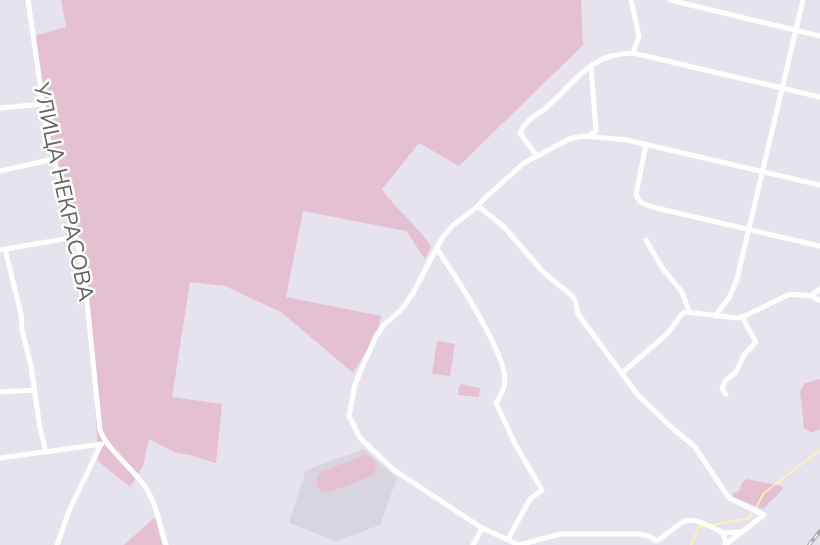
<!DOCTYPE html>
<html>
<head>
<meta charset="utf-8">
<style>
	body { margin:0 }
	canvas { display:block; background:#e6e3ee }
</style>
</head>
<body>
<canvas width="820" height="545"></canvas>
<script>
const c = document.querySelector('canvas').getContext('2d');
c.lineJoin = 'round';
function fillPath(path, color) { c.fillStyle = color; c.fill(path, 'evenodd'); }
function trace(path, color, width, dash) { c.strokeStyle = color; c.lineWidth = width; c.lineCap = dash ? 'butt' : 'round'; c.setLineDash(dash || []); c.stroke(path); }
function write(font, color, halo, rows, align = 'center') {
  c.font = font + ' Mulish,sans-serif'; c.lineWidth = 5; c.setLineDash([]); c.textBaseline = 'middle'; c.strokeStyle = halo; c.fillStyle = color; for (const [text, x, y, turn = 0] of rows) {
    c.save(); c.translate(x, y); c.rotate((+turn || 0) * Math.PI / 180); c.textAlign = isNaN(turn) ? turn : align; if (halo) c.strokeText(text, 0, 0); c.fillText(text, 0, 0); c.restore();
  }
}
const education = new Path2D(`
	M364,449l33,29 -17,47 -44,16 -47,-18 17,-53z`);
const green = new Path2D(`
	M61,0h520l2,45 -124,121 -40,-23 -37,46c14,21 35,36 49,57l-6,13 -19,-28 -103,-20 -17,86 95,19 -4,18 -24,39 -72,-61 -56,-26 -35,-4 -18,115 50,7 -6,59 -26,-8 -14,-2 -27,-14 -6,27 -13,21 -32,-26 -5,-106 -15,-107 -26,-97 -18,-115 32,-9z
	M437,341l18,3 -5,32 -18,-2z
	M820,379v50l-8,4 -8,-5 -4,-37 5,-8z
	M461,384l19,4 -1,9 -21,-2 1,-9z
	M365,455c11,2 14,13 7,21l-43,16c-9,1 -13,-5 -13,-13l4,-7z
	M747,479l35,7 1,3 -20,20 -30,-12v-4l6,-2 3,-8z
	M155,517l7,28h-38z`);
const stream = new Path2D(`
	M755,509l9,-16 56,-43
	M713,525l36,-7 3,-5
	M691,545l8,-18 6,-1`);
const minor = new Path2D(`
	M28,0l20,138 28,99 9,45 15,148c7,20 34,39 46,58 11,17 14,38 20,57
	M631,0l8,36 -6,17
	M670,0l150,36
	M0,108l43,-4
	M588,136l8,-5 -5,-65
	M646,144l-10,51 4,7 12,5 168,39
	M536,155l-16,-22c6,-14 16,-17 27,-26 30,-26 41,-53 86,-54l187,44
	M0,171l53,-12
	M478,206l26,21 39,45 28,23 4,5 3,14 59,80 33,32 25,21 34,51 35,17 -39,30
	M646,240l17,29 19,23 7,19
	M5,249l16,65 1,16 9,36 9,62 6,24
	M437,249c17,25 70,105 68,133 -1,8 -5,15 -9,21l19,41 27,46 -12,9 -22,40
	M0,250l76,-13
	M810,296l10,-7
	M715,316l14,-18 8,-19 66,-279
	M622,373l46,-40 13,-18 5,-3 52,6 9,-3 43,-21 22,2 8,5
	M0,392l34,-2
	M726,394l-4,-5 3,-8 11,-9 8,-17 12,-13 -14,-25
	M0,458l102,-14
	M723,533c-11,-6 -30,-18 -42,-10 -9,6 -15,13 -25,18l-7,-5 -10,-2h-79l-41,11 -37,-17 -88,-58 -34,-32 -11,-22 6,-32 21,-48 8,-11 17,-15 12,-17 29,-55 11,-13 23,-17 10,-11 38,-34 45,-24 14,-3 44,4 193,45
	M726,544l-3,-11 19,-1
	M57,545l12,-34 32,-67
	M473,545l9,-17`);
const rail = new Path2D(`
	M809,545l11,-14`);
const streetNames = [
	["УЛИЦА НЕКРАСОВА",63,192,78]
];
fillPath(education, '#d8d4e0');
fillPath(green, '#e5c0d1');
trace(stream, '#fdfaa3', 1.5);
trace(minor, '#fff', 5);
trace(rail, '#adaeac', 4);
trace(rail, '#fff', 1.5, [4.5]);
write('22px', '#63645b', '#fff', streetNames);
</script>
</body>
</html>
